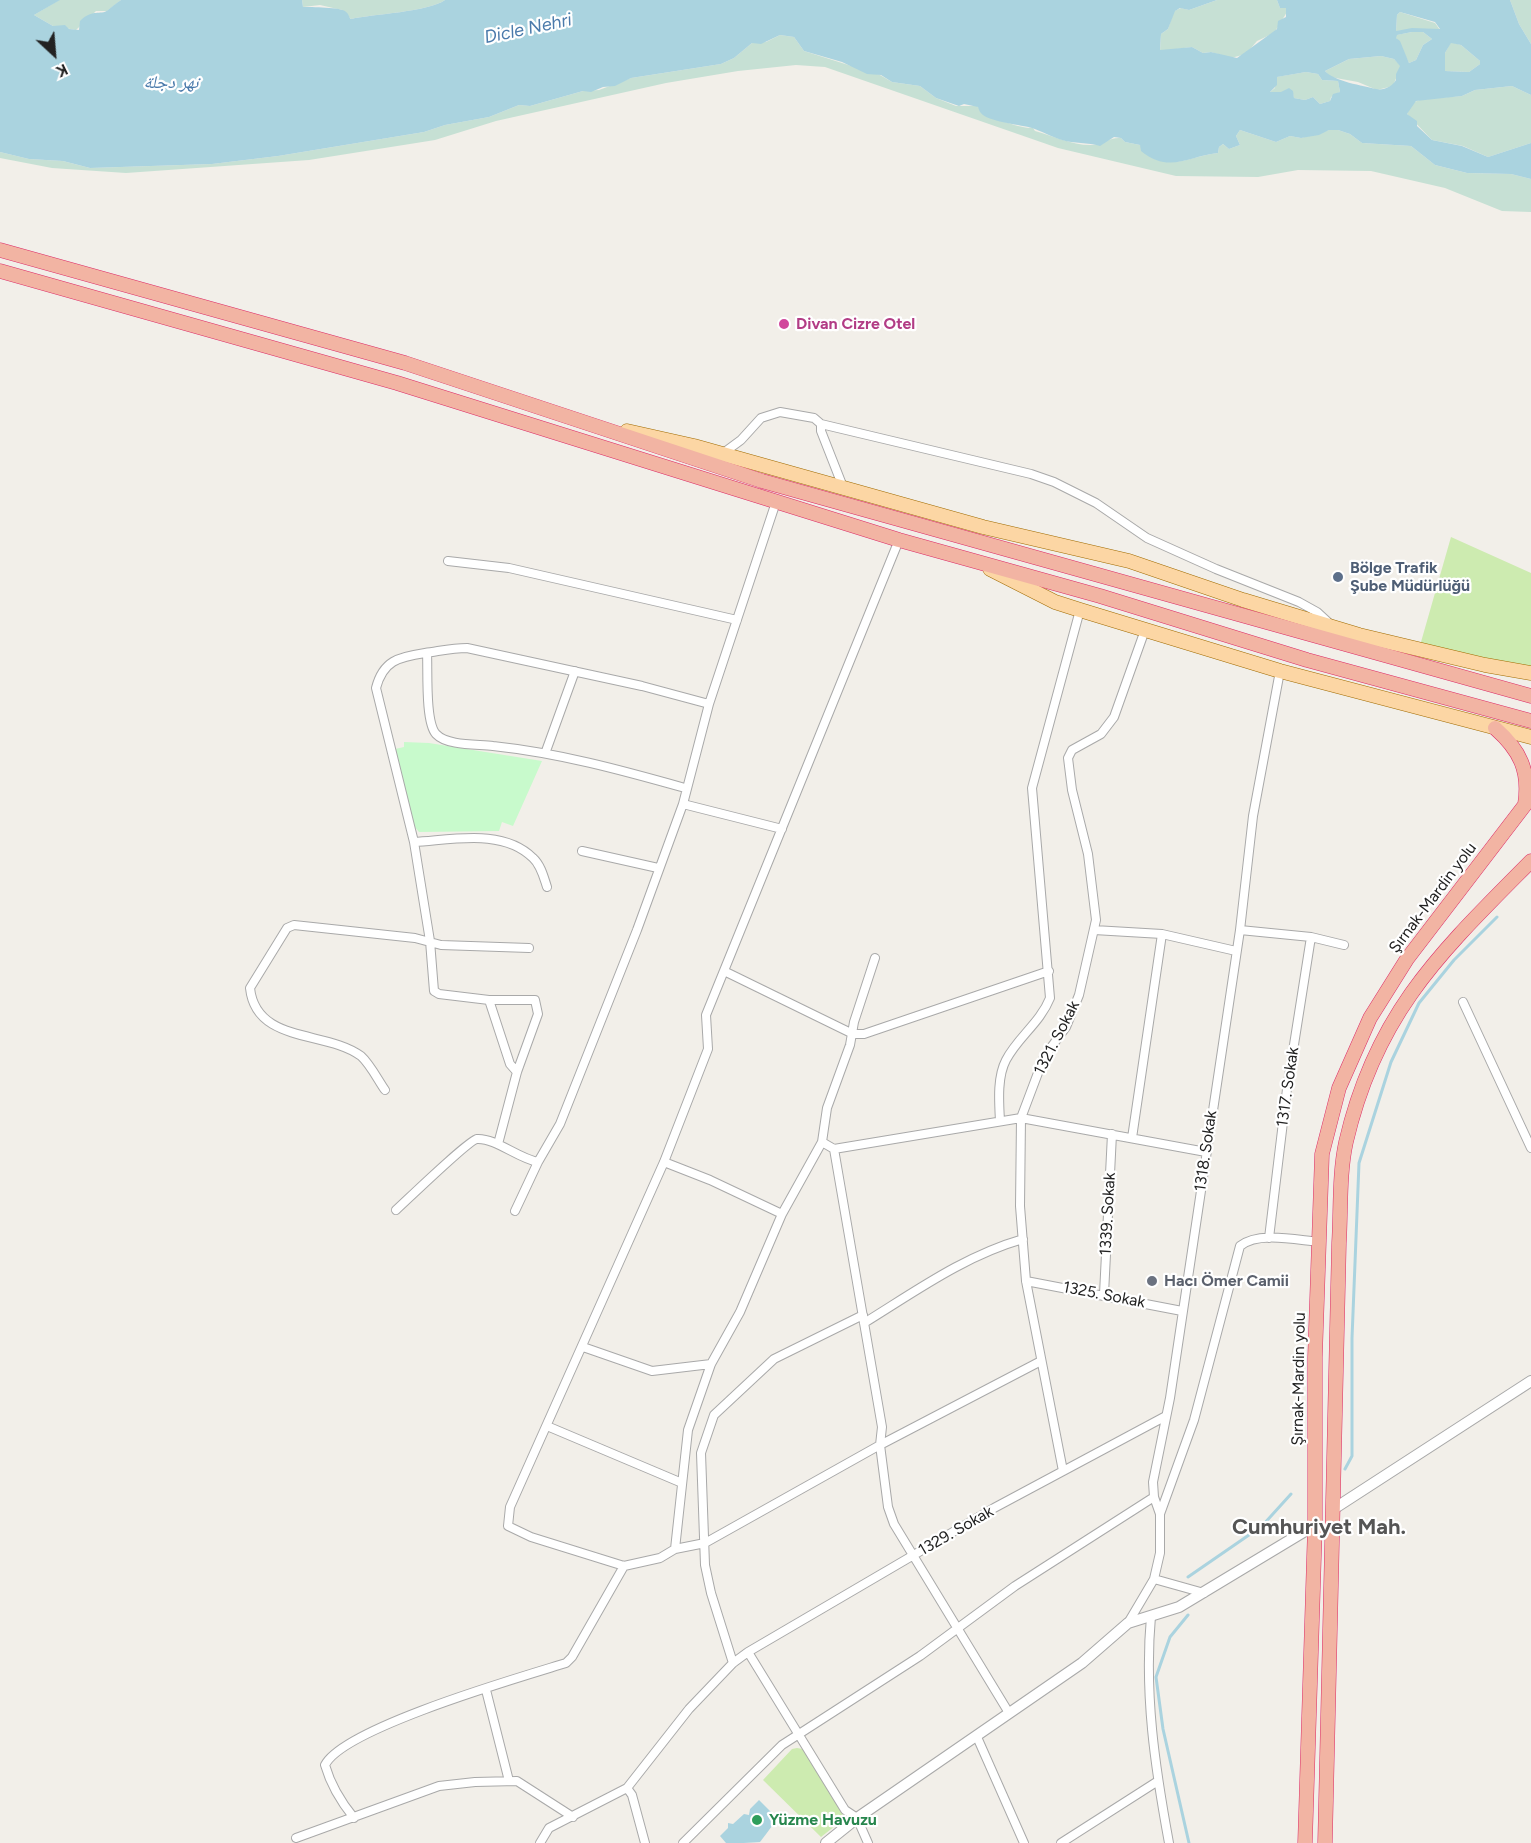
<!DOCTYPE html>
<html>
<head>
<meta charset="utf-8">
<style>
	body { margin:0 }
	#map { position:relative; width:1531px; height:1843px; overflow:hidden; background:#f2efe9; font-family:Figtree,sans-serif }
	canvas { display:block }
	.north { position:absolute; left:24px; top:24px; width:60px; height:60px; -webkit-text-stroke:4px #fff; paint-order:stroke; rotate:154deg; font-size:16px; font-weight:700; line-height:24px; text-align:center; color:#222 }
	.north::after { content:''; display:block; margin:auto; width:21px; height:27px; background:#222; clip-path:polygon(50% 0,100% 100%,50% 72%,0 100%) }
</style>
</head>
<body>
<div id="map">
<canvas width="1531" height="1843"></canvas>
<div class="north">K</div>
</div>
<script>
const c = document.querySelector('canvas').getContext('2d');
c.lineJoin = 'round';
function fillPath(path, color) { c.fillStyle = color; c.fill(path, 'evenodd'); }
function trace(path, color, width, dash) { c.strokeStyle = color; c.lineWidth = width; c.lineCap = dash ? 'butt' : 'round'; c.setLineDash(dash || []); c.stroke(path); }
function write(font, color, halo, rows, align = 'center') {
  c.font = font + ' Figtree,"Noto Naskh Arabic",sans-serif'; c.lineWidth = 4.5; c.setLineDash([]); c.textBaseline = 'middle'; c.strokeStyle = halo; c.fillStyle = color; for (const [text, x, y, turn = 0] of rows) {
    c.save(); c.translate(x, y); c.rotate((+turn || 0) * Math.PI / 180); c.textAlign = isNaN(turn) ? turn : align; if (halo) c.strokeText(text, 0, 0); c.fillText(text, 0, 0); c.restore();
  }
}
const grass = new Path2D(`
	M1451,537l80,36v100l-112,-24z
	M797,1748l6,1 42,69 -24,19 -58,-57 29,-31z`);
const wetland = new Path2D(`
	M59,0h62l-14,11h-11l-20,19 -23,-4 -19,-11z
	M302,0h143c-17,12 -72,14 -94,19l-9,-9 -22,-5 -17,2z
	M1217,0h60l3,8h6l1,4 -13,21 -17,8 -11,13 -15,4 -20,-6 -8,1 -11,-6 -32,4 1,-17 7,-5 6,-18 7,-3 8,2z
	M1510,0h21v44l-12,-20z
	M1400,12l35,11 5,7 -44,1 1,-16z
	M1412,32h11l9,7 -9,6 -7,15 -7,3 -13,-25v-3z
	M780,35l14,2 10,14 76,24 12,7 28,4 16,12 20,8h21c8,10 43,23 56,22l2,3c19,5 38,15 58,14 10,-1 17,-8 28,-7l4,4 15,3c25,31 47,11 78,8l1,-6 4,-3 6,5 11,-4 -4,-9 4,-6 36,12 14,-6 11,2 28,-8h9l12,4 12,9 49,3 24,19 32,8 44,1 20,5v33l-29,-1 -57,-23 -74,-17 -73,-1 -40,7 -82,-1 -118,-28 -233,-81 -29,-2 -58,6 -72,12 -170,38 -61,19 -126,20 -183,13 -74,-5 -52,-10v-6l29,7 34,2 27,7 122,-4 66,-8 146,-24 21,-7 44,-8 30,-12 11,1 53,-15 16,-1 32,-12 90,-14 13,-6 18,-15 14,-1z
	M1451,42l10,3 19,16v3l-11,8 -24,-1v-18z
	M1381,56l13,3 7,7 -8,20 -16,4 -19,-8 -28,-5 -5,-6 24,-12z
	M1306,72l12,2 4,6 16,1 2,11 -9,5 -1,4 -10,3 -7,-7 -8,3 -11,-2 -1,-4 -23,-2 5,-4 1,-11z
	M1512,86l19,9v48l-43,14 -25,-11 -31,-6 -25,-26 5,-11 10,-4 40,-3 13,-6z`);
const park = new Path2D(`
	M404,742l25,1 113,18 -29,65 -11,-4 -3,9 -80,1 -5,-6 -19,-77 9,-2z`);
const water = new Path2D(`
	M0,0h60l-26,15 19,11 12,-1 4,4 10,1 1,-9c13,-13 20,-5 28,-11 4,-3 8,-7 13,-10h181l1,7c7,0 39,0 43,5 3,2 3,6 5,7 22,-5 77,-7 94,-19h772l-28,10 -9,-2 -5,3 -7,18 -7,5 -1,16 32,-3 11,6 8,-1 26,6 40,-29 1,-8 8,-4v-9h-6l-3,-8h233l9,24 12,20v51l-19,-9 -37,4 -13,6 -46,5 -9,13 10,7v5l15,14 30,6 26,11 43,-14v36l-20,-5 -44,-1 -32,-8 -24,-19 -49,-3 -12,-9 -12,-4h-9l-10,5 -18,3 -11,-2 -14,6 -36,-12 -4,6 4,9 -11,4 -6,-5 -4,3 -1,6c-29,3 -49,21 -77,-2l-1,-6 -15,-3 -4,-4 -7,-1 -14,9c-12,-4 -26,-2 -38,-6 -10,-3 -21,-9 -30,-12 -10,-3 -40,-6 -49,-13 -3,-2 -4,-5 -5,-8l-14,-3 -5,2 -23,-8 -16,-12 -28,-4 -11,-7 -14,-1 -25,-12 -38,-11 -10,-14 -14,-2 -19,9 -9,-1 -18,15 -13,6 -90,14 -16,8 -12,1 -12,5 -8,-1 -53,15 -11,-1 -30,12 -44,8 -21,7 -146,24 -66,8 -122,4 -27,-7 -34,-2 -29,-7zM1400,12l35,10 5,7 -28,-1 -16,3 1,-16zM1412,32h11l9,7 -9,6 -7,15 -7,3 -9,-22 -4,-3 1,-3zM1451,43l10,2 19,16v3l-11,8 -24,-1v-18zM1381,56l13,3 6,7 -4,8v6c-3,6 -13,11 -20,9 -12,-3 -43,-8 -51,-18l24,-12zM1306,72l12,2 4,6 16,1 2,11 -7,2 -3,7 -10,3 -7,-7 -8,3 -11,-2 -1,-7 -4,-3 -8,4h-11l7,-7v-8z
	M759,1800l19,19c-5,5 -16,21 -18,23 -8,1 -25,1 -34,1l-6,-7 8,-8v-5l5,1 11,-10 5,1 1,-6z`);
const stream = new Path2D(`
	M1345,1469l7,-13v-118l7,-175 32,-101 28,-59 35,-43 43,-43
	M1188,1577l74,-51 29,-32
	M1188,1615l-18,22 -14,40 7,52 26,114`);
const minor = new Path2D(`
	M821,424v7l22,56
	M722,454l19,-14 20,-22 19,-6 34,6 7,6 210,50 23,8 42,21 51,35 69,31 83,33 18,10 13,12
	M899,540l-193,475 2,34 -44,113 -154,345 -2,19 23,11 93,29 36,-8 15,-9 30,-6 175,-98 161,-84
	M448,561l61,7 228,52
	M427,653c1,17 -2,69 9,81 11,12 42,10 57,12 66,7 128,24 192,42
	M546,751l29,-80
	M683,804l99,25
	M414,842c38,-2 89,-14 119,16 8,7 11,20 14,29
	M582,851l76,17
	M1094,930l68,4 74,17
	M1240,930l71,7 33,8
	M724,971l129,63h11l185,-63
	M489,1000l21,64 7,8
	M1463,1002l68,146
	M385,1090c-7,-10 -15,-26 -24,-34 -35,-26 -105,-12 -111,-68l37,-60 7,-3 121,13 26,7 88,3
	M1000,1121c-1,-19 -3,-44 6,-61 12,-23 34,-37 44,-62l-18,-210 48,-178
	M1132,1138l30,-204
	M822,1142l12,7 187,-31 185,34
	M498,1144l19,-72 21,-58 -3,-14h-46l-50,-6 -5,-3 -4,-50 -16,-99 -38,-154c7,-27 22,-31 49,-35 15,-2 27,-5 42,-5l175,38 67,18
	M834,1149l48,278 -2,18 8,62 6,17 115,189
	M664,1162l46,18 72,34
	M396,1210c12,-11 73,-70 81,-71 19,-1 40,19 61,23
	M515,1211l23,-49 22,-38 77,-194 46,-126 26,-100 67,-202
	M1269,1238l18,-149 24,-152
	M1026,1281l156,30
	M1104,1294l8,-160
	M864,1323c52,-32 100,-67 159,-84
	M583,1347l69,24 59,-7
	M547,1426l135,57
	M1063,1471l-37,-190 -6,-75 1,-88 23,-61 22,-30 13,-32 17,-75 -8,-66 -16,-64 -4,-32 4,-8 29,-16 13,-17 31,-87
	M1160,1514l34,-94 46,-174c19,-15 56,-6 79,-4
	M675,1549l13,-119 23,-66 29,-52 42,-98 40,-72 5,-34 23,-63 4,-23 21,-64
	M1154,1579l50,14
	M1151,1616c-7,78 4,151 18,227
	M1128,1623l26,-44 6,-26v-39l-6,-17 -1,-15 17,-84 70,-468 13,-114 27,-145
	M748,1652l97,158 12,8 11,25
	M733,1663l-22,-70 -6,-28 -4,-112 13,-38 60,-56 89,-44
	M486,1690l23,91
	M977,1737l47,106
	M627,1788l5,7 13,48
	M354,1818c-13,-16 -23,-32 -29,-53 18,-37 196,-88 241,-102l6,-6 52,-91
	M296,1838l143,-52 36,-4 42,-1 56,36
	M540,1843l9,-15 78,-40 62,-79 44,-46 15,-11 246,-144 172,-92
	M683,1843l99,-98 138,-89 95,-70 139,-89
	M1061,1843l97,-62`);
const tertiary = new Path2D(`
	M1332,1510l199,-129
	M826,1843l31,-25 225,-155 46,-40 51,-16 136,-82`);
const primary = new Path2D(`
	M627,431l67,15 289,81 146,34 114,39 116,35 126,30 46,8
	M990,569l65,33 25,8 200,61 251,66`);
const trunk = new Path2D(`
	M0,250l405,113 357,118 769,215
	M0,271l397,112 502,157 201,56 207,64 224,61
	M1495,728c25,22 35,43 30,76
	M1305,1843l10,-318v-168l7,-203 17,-66 31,-70 37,-59 124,-162
	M1325,1843l14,-600c2,-33 0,-69 7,-101 30,-130 95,-190 185,-281`);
const markers = [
	[784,324,6,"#d1479c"],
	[1338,577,6,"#5c6f8a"],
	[1152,1281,6,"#6b7280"],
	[757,1820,6,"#2e9e5b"]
];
const hotelNames = [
	["Divan Cizre Otel",796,324]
];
const serviceNames = [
	["Bölge Trafik",1350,568],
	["Şube Müdürlüğü",1350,586]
];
const streetNames = [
	["Şırnak-Mardin yolu",1433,898,-53],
	["1321. Sokak",1057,1038,-63],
	["1317. Sokak",1288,1087,-82],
	["1318. Sokak",1206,1151,-82],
	["1339. Sokak",1108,1214,-87],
	["1325. Sokak",1104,1295,11],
	["Şırnak-Mardin yolu",1299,1379,-89],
	["1329. Sokak",956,1531,-30]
];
const worshipNames = [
	["Hacı Ömer Camii",1164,1281]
];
const leisureNames = [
	["Yüzme Havuzu",769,1820]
];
const waterNames = [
	["Dicle Nehri",528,29,-12],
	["نهر دجلة",171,83]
];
const districtNames = [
	["Cumhuriyet Mah.",1319,1528]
];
fillPath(grass, '#cdebb0');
fillPath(wetland, '#c6e0d4');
fillPath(park, '#c8facc');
fillPath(water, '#aad3df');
trace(stream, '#aad3df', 3);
trace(minor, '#a9a9a9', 10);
trace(tertiary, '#a9a9a9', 12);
trace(primary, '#a06b00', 15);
trace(trunk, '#dc2a67', 15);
trace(minor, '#fff', 8);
trace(tertiary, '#fff', 10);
trace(primary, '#fcd6a4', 14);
trace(trunk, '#f2b4a3', 14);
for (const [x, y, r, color] of markers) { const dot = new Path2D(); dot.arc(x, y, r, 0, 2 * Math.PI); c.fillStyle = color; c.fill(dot); trace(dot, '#fff', 2); }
write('bold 16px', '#b23c85', '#fff', hotelNames, 'left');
write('bold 16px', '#4e5e75', '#fff', serviceNames, 'left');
write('16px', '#222', '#fff', streetNames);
write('bold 16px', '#5b616d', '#fff', worshipNames, 'left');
write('bold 16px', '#27864d', '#fff', leisureNames, 'left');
write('italic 18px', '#4a7aab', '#fff', waterNames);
write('bold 22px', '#555', '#fff', districtNames);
</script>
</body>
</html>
